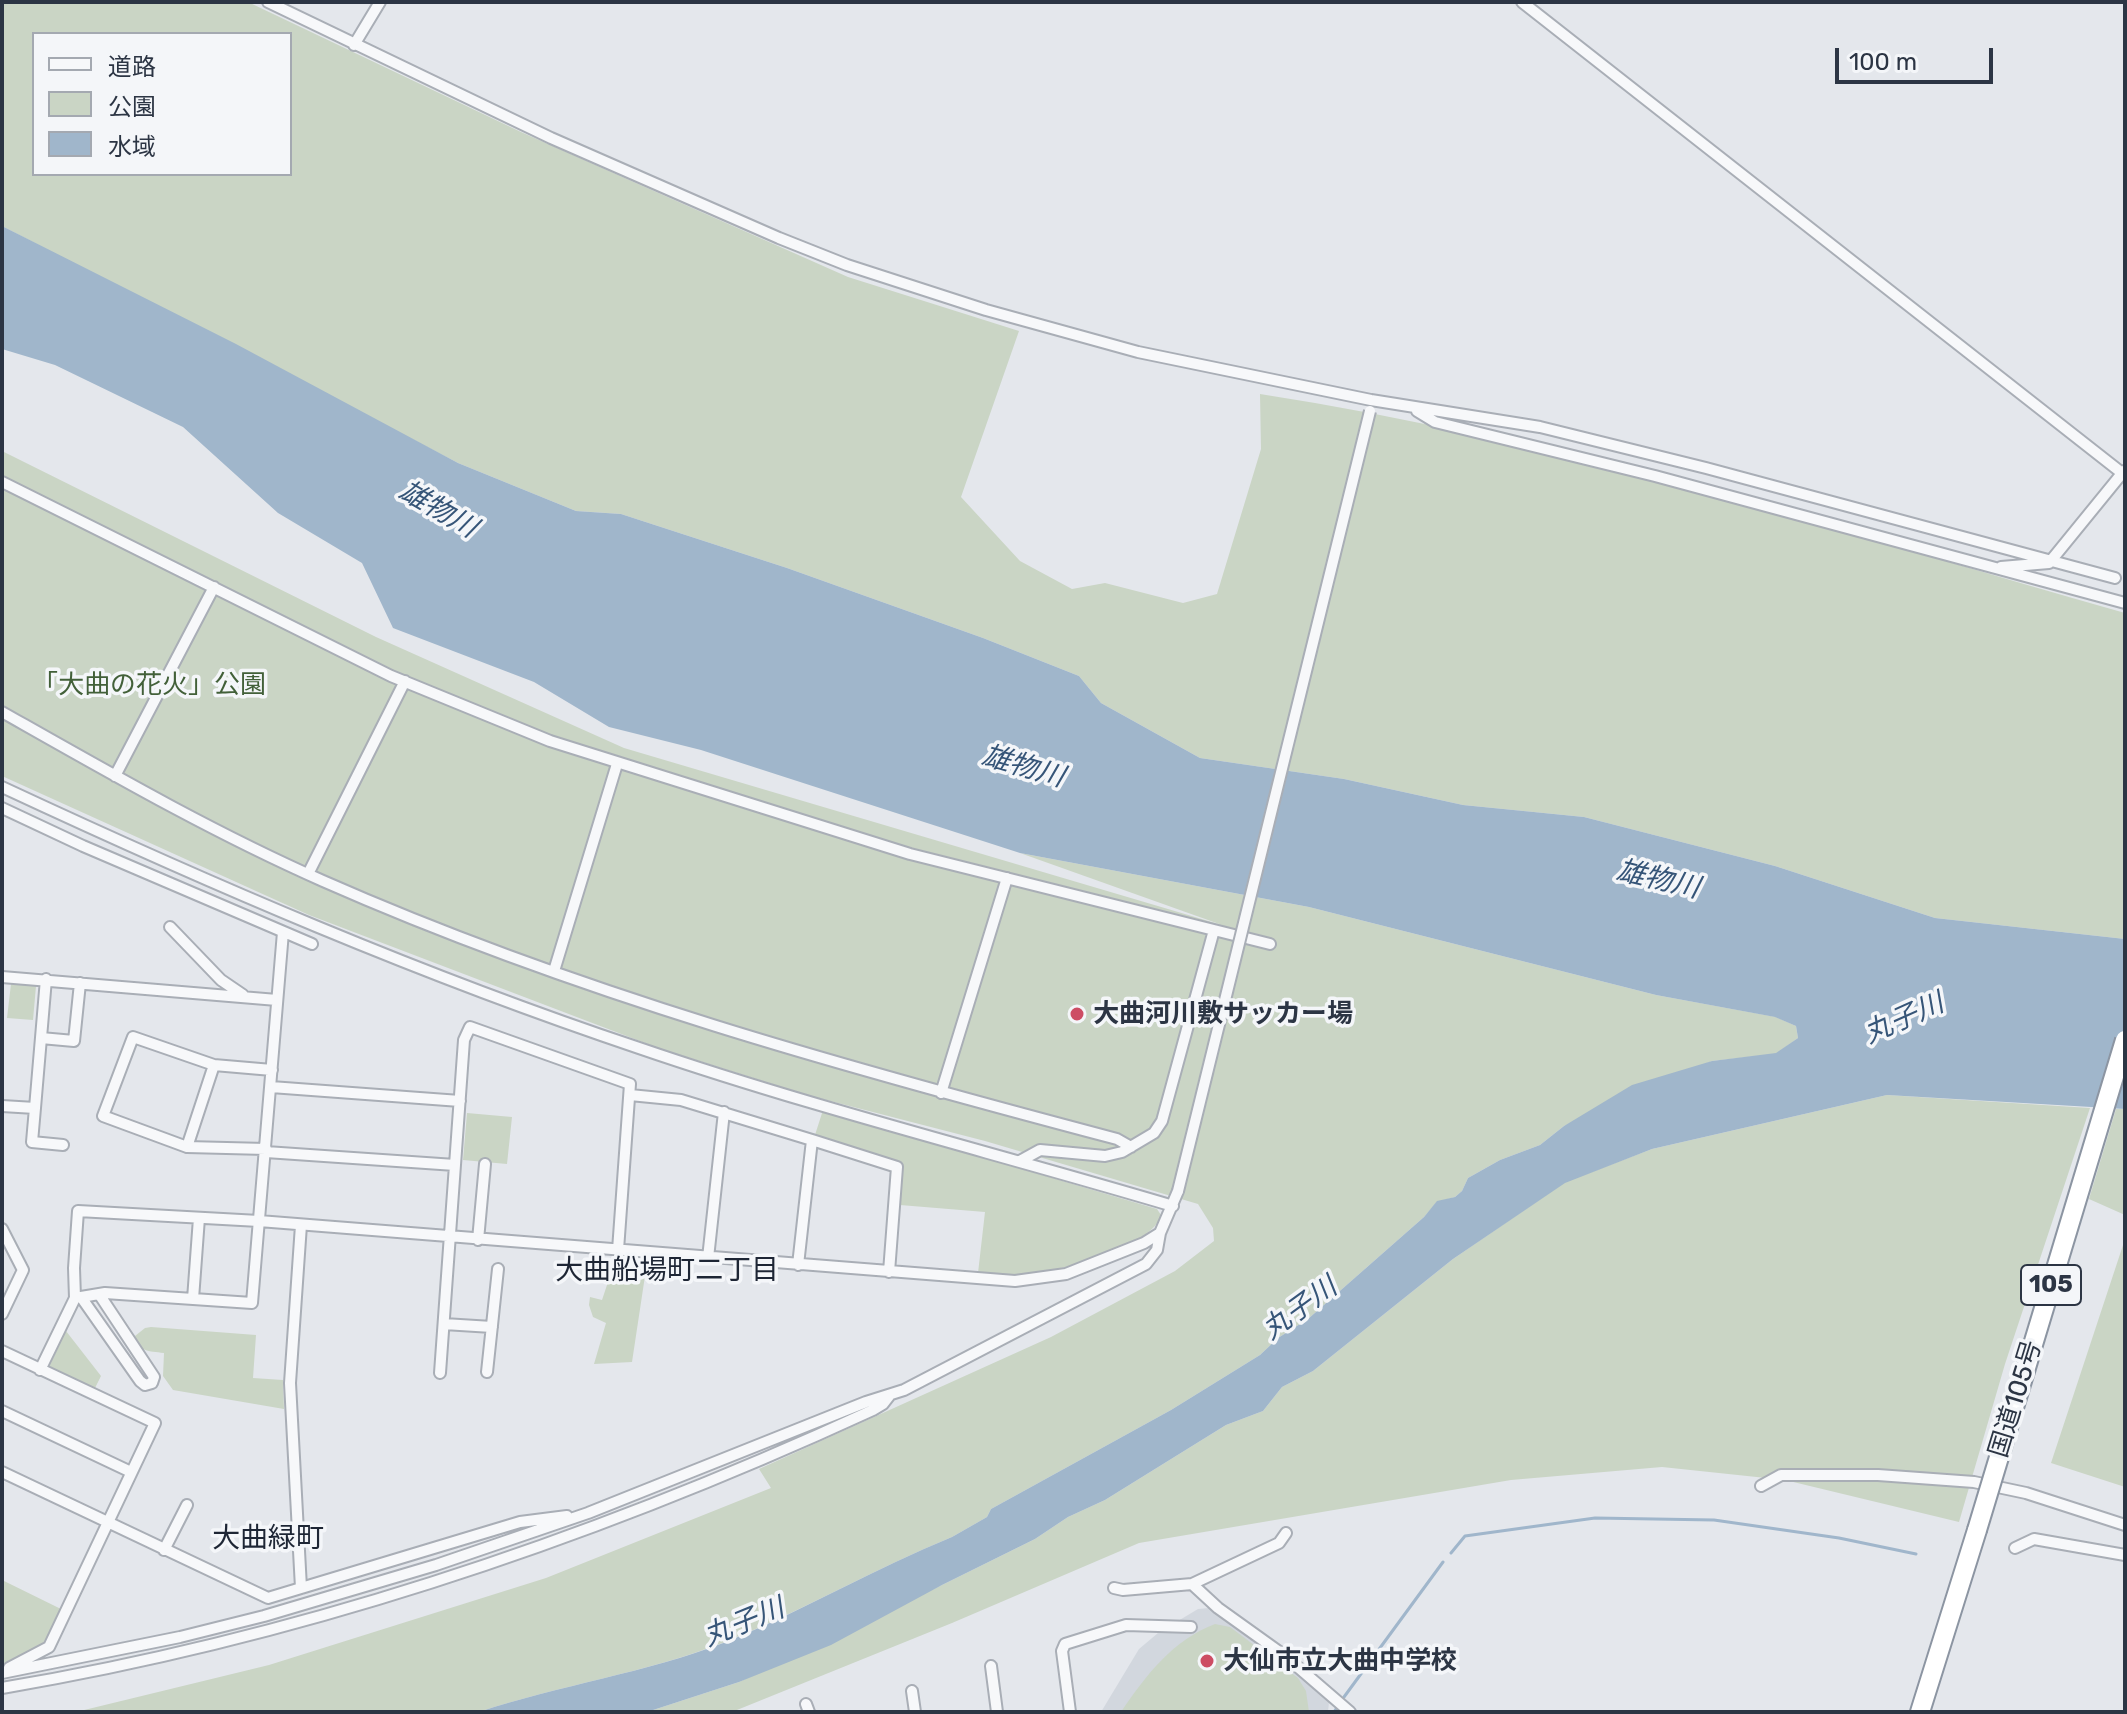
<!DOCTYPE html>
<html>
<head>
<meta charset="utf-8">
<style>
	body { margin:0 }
	#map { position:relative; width:2127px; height:1714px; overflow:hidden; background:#e4e7ec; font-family:Rubik,"Noto Sans JP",sans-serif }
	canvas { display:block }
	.frame { position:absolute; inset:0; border:4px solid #2c3544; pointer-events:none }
	.legend { position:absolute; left:32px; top:32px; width:260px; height:144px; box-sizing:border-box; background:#f4f6f9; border:2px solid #a4a9b1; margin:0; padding:10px 14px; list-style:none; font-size:24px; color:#2c3544 }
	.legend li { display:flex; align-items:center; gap:16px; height:40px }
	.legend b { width:40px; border:2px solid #a4a9b1 }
	.scale { position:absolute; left:1835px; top:48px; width:158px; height:36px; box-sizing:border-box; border:4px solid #2c3544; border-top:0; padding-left:10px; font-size:24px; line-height:28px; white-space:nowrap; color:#2c3544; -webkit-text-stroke:6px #f4f6f9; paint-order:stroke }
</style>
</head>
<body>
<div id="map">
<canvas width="2127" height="1714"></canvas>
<div class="frame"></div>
<ul class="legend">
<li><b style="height:10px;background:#f7f8fa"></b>道路</li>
<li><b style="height:22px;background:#cad5c5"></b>公園</li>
<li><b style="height:22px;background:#a0b6cb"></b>水域</li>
</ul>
<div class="scale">100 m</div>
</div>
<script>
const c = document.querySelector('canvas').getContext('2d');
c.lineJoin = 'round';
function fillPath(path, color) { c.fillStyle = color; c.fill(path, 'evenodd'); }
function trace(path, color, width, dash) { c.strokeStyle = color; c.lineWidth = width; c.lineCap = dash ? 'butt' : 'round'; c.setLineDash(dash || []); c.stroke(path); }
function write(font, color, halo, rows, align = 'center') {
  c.font = font + ' Rubik,"Noto Sans JP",sans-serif'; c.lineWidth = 7; c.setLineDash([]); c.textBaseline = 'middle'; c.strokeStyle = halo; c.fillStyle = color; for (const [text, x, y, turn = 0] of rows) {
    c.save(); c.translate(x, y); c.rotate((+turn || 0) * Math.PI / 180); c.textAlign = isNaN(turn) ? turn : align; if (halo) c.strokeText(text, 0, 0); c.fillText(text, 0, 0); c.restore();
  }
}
const built = new Path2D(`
	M1209,1608l89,64 31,30 -1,10h-227l38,-63 19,-16 40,-24z`);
const green = new Path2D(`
	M2,2h246l273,130 327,145 171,54 -58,166 59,64 52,28 33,-6 78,20 34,-9 44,-145 -1,-55c294,45 580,138 865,219v326l-190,-21 -160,-52 -191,-49 -121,-12 -119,-26 -144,-21 -99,-55 -22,-27 -96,-38 -196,-70 -166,-54 -45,-3 -118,-48 -456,-237zM34,34h256v140h-256z
	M2,451l374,186 248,111 598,177 -202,-72 289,54 347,88 120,22 20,9 2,12 -22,16 -64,7 -148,65 -24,19 -40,15 -32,18 -6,13 -7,6 -18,5 -13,15 -116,102 -30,19 -18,17 -89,55 -180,99 -4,8 -35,20c-77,31 -149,74 -227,105 -79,31 -165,43 -246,70h-403l193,-47 277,-87 225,-90 -12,-19 292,-132 124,-66 39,-30 -1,-13 -15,-24 -213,-63 -178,-46 -149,-47 -349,-133 -307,-139z
	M11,984l25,2 -3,34 -26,-2z
	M1887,1095l203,13 -85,256 -46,158 -174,-42 -123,-13 -151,13 -372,63 -187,80 -220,89h-85l92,-30 203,-97 93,-46 33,-22 37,-17 121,-75 37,-14 19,-24 31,-16 140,-112 112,-77 87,-33z
	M2116,1109h9v106l-36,-16z
	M823,1110l334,99 4,6c-7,32 -108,58 -139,60 -14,1 -29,-1 -44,-2l7,-61 -85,-7 3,-42 -88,-28z
	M467,1113l45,4 -5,47 -44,-4z
	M2125,1239v248l-74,-24z
	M630,1260l14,2 -2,14h3l-13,86 -38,2 12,-41 -13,-6 -4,-12 1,-8 12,3 8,-24 17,1z
	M151,1327l105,8 -3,43 30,2 1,29 -111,-19 -10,-14 1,-23c-16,-2 -25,-1 -29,-17l10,-8z
	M66,1331l35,45 -7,14 -46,-21z
	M2,1580l61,30c-18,37 -20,37 -57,53h-4z
	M1215,1624l15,3 68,51 8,13 3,21h-188c25,-37 52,-72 94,-88z`);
const water = new Path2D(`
	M2,226l234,118 222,119 118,48 45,3 166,54 196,70 96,38 22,27 99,55 144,21 119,26 121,12 191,49 160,52 190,21v170l-238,-14 -235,54 -87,34 -112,76 -140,112 -31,16 -19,24 -37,14 -121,75 -37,17 -33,22 -93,46 -111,60 -92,37 -92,30h-168c81,-27 167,-39 247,-70 77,-31 149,-74 226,-105l35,-20 4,-8 180,-99 89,-55 18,-17 30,-19 116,-102 13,-16 18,-4 7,-6 6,-13 32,-18 40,-15 24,-19 68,-41 80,-24 64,-8 22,-15 -2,-12 -21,-9 -119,-22 -347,-88 -289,-54 -319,-103 -92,-23 -75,-45 -141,-54 -31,-65 -84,-50 -95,-86 -128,-62 -53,-16z`);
const stream = new Path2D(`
	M1451,1553l14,-17 130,-18 119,2 125,18 77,16
	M1344,1697l99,-135
	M1334,1712l2,-3`);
const street = new Path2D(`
	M268,2l283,136 228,100 68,27 139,45 152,42 233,48 169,27 166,41 409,110
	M1522,2l600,471
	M354,45l26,-43
	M1417,411l18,11 220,54 470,127
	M2,482l389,194 159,65 360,113 360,90
	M2001,567l48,-4 75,-92
	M2,712c106,60 210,120 321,169 256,113 525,187 794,258l14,8
	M115,776l99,-189
	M2,787c208,97 419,188 637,261 175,60 356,105 534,158
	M2,808l81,38 229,98
	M308,874l97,-193
	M170,927l51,53 22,15
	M554,971l63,-207
	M2,977l275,23
	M41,1038l33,3 6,-58
	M271,1087l189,14
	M941,1093l66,-215
	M630,1095l51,5 131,40 -14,125
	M2,1106l33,2 11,-129
	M35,1108l-3,34 31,3
	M812,1140l85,27 -8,105
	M187,1147l27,-82
	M266,1149l-79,-2 -84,-31 30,-79 81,28 58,5
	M266,1152l189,13
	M1020,1161l20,-11 65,6 17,-4 32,-19 8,-12 52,-191
	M301,1225l-11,158 11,205
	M2,1229l21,41 -21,44
	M478,1240l7,-76
	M708,1258l16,-146
	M81,1297l59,84 5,4 7,-2 2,-6 -55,-83
	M75,1298l-1,-30 4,-57 181,10 756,60 51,-7 78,-31 16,-10 18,-42
	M193,1299l6,-81
	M444,1324l48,3
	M2,1351l153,72 -106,224 -40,21
	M40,1370l35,-72 30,-5 147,10 31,-371
	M487,1372l11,-103
	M440,1373l24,-333 6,-13 160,57 -12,166
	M2,1411l129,61
	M2,1472l266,126 252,-76 47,-6
	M1761,1486l20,-11h97l96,7 52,11 99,32
	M2015,1548l19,-9 91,16
	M164,1550l23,-45
	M1192,1584l87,-41 7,-10
	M1114,1588l9,2 69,-6 26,24 67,48 65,56
	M991,1666l6,46
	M2,1673l178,-36 84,-21 172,-51 152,-52 278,-111 38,-12 242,-126 11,-14 3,-17
	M2,1688c302,-51 593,-150 871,-278l10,-6 7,-9
	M912,1691l3,21
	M806,1704l3,8
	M1070,1712l-8,-61 3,-7 61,-19 65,2`);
const highway = new Path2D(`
	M1920,1712l57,-182`);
const streetBridge = new Path2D(`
	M1178,1191l192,-780`);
const highwayBridge = new Path2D(`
	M1977,1530l148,-490`);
const markers = [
	[1077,1014,8,"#cd4d64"],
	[1207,1661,8,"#cd4d64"]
];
const shields = [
	[2051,1285,60]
];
const shieldNames = [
	["105",2051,1285]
];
const parkNames = [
	["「大曲の花火」公園",149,685]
];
const poiNames = [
	["大曲河川敷サッカー場",1093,1014],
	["大仙市立大曲中学校",1223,1661]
];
const streetNames = [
	["国道105号",2016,1399,-73]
];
const waterNames = [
	["雄物川",438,510,30],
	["雄物川",1023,767,16],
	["雄物川",1658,880,13],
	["丸子川",1904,1019,-24],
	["丸子川",1300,1309,-36],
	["丸子川",744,1623,-22]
];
const neighbourhoodNames = [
	["大曲船場町二丁目",667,1271],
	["大曲緑町",268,1539]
];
fillPath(built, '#d2d7de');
fillPath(green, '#cad5c5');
fillPath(water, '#a0b6cb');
trace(stream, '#a0b6cb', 3);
trace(street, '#a9aeb6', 14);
trace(highway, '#8c95a2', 22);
trace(street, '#f7f8fa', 10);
trace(highway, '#fff', 18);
trace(streetBridge, '#a9aeb6', 14, []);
trace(highwayBridge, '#8c95a2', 22, []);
trace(streetBridge, '#f7f8fa', 10);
trace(highwayBridge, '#fff', 18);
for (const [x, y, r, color] of markers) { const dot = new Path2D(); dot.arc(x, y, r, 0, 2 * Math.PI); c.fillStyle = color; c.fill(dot); trace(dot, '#f4f6f9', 3); }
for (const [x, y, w] of shields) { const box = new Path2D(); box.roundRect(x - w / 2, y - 20, w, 40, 6); c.fillStyle = '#f4f6f9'; c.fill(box); trace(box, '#2c3544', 2); }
write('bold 24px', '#2c3544', null, shieldNames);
write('26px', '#426039', '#f4f6f9', parkNames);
write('bold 26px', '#2c3544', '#f4f6f9', poiNames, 'left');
write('26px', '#2c3544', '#f4f6f9', streetNames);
write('italic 28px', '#365578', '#f4f6f9', waterNames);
write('28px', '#1e2635', '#f4f6f9', neighbourhoodNames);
</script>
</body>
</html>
